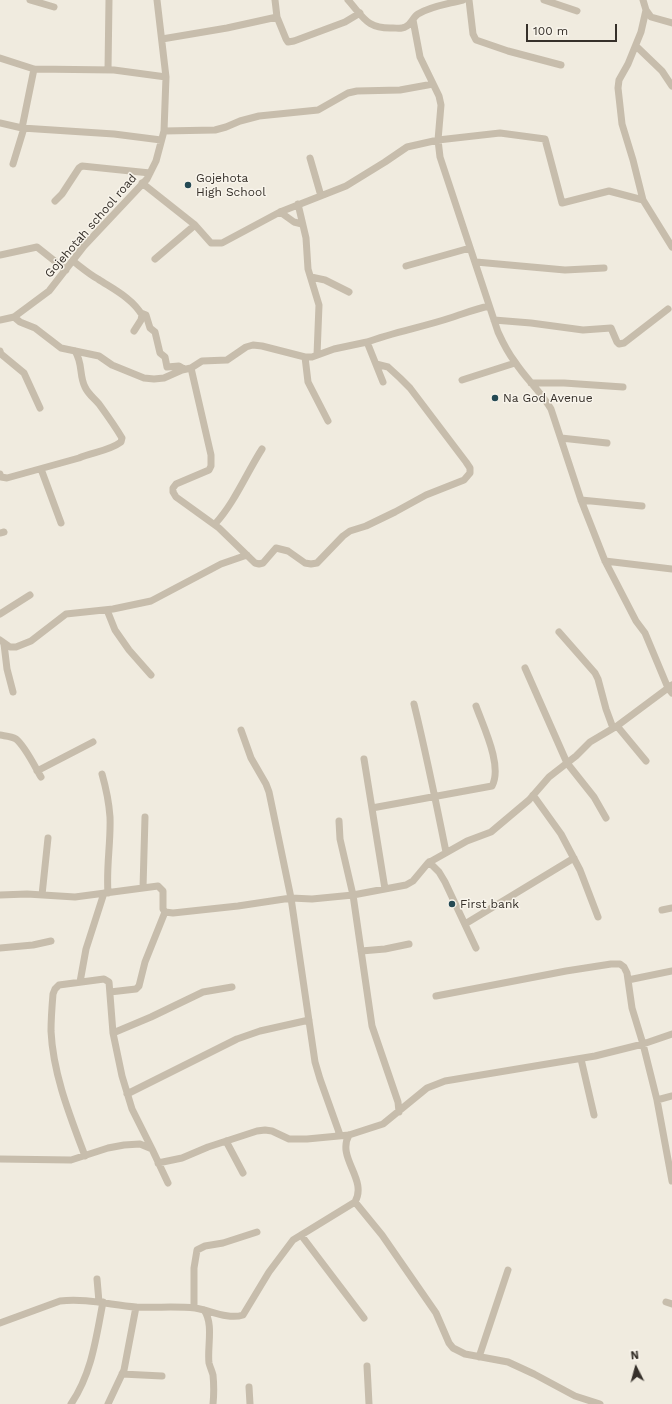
<!DOCTYPE html>
<html>
<head>
<meta charset="utf-8">
<style>
	body { margin:0 }
	#map { position:relative; width:672px; height:1404px; overflow:hidden; background:#f0ebdf; font-family:"Work Sans",sans-serif }
	canvas { display:block }
	.north { position:absolute; left:616px; top:1348px; width:40px; height:40px; -webkit-text-stroke:3px #f8f4eb; paint-order:stroke; rotate:354deg; font-size:11px; font-weight:700; line-height:16px; text-align:center; color:#36302a }
	.north::after { content:''; display:block; margin:auto; width:14px; height:18px; background:#36302a; clip-path:polygon(50% 0,100% 100%,50% 72%,0 100%) }
	.scale { position:absolute; left:526px; top:24px; width:91px; height:18px; box-sizing:border-box; border:2px solid #36302a; border-top:0; padding-left:5px; font-size:12px; line-height:14px; white-space:nowrap; color:#36302a; -webkit-text-stroke:3px #f8f4eb; paint-order:stroke }
</style>
</head>
<body>
<div id="map">
<canvas width="672" height="1404"></canvas>
<div class="north">N</div>
<div class="scale">100 m</div>
</div>
<script>
const c = document.querySelector('canvas').getContext('2d');
c.lineJoin = 'round';
function trace(path, color, width, dash) { c.strokeStyle = color; c.lineWidth = width; c.lineCap = dash ? 'butt' : 'round'; c.setLineDash(dash || []); c.stroke(path); }
function write(font, color, halo, rows, align = 'center') {
  c.font = font + ' "Work Sans",sans-serif'; c.lineWidth = 3; c.setLineDash([]); c.textBaseline = 'middle'; c.strokeStyle = halo; c.fillStyle = color; for (const [text, x, y, turn = 0] of rows) {
    c.save(); c.translate(x, y); c.rotate((+turn || 0) * Math.PI / 180); c.textAlign = isNaN(turn) ? turn : align; if (halo) c.strokeText(text, 0, 0); c.fillText(text, 0, 0); c.restore();
  }
}
const minor = new Path2D(`
	M30,0l24,7
	M348,0c16,18 19,29 45,28 4,0 9,1 12,-1 6,-2 8,-10 13,-13 13,-8 30,-10 45,-14
	M469,0l4,34 3,6 32,11 53,14
	M544,0l33,11
	M643,0l3,10 -5,22 -13,32 -9,16 -1,8 4,36 11,36 10,40 29,47
	M646,10l5,7 21,6
	M277,17l9,22 2,3 6,-1 51,-19 15,-9
	M413,20l7,37 19,39 2,9 -3,35 2,17 58,175c5,11 10,21 17,30 11,17 26,30 36,47l30,91 24,61 31,60 9,12 23,55 4,-3
	M162,39l65,-11 50,-11 -2,-17
	M636,46l26,25 10,15
	M0,58l34,11 80,1 52,7
	M108,70l1,-70
	M0,123l22,5 92,6 47,6
	M22,128l12,-59
	M164,131l51,-1 11,-3 14,-6 19,-5 59,-6 30,-17 9,-2 43,-1 33,-6
	M310,158l11,38
	M13,164l11,-36
	M142,183l53,42 16,18h11l58,-31 66,-26 39,-24 22,-15 31,-7 62,-7 45,6 17,64 47,-12 34,9
	M55,201l7,-7 17,-26 3,-2 68,7
	M298,204l8,34 2,31 11,36 -2,50
	M280,212l14,10 8,2
	M0,255l37,-8 29,23
	M155,259l40,-34
	M73,261c8,6 16,13 25,18 15,10 34,19 44,36l-1,5 -7,11
	M476,262l89,8 39,-2
	M406,266l64,-18
	M311,277l14,3 24,12
	M141,313l5,2 4,13 5,4 5,21 5,4 2,10 12,-1 5,3
	M14,317l6,5 15,6 26,20 38,8 13,9 32,13 10,1 10,-1 18,-8 9,-2 11,-7 25,-1 19,-13 7,-2 9,1 43,11h7l22,-8 33,-7 16,40
	M0,320l14,-3 35,-26 35,-45 63,-67 9,-18 8,-30 2,-54 -9,-77
	M494,320l37,3 52,7 28,-2 6,14 2,2 5,-1 44,-34
	M367,342c27,-10 56,-15 83,-24 13,-4 25,-9 39,-12
	M0,351l1,3 23,19 16,35
	M305,357l3,25 20,39
	M191,368l20,87v11l-2,4 -33,14 -3,4v4l3,5 43,31 36,35 4,1 4,-1 13,-15 12,3 17,12 6,1 6,-1 26,-27 7,-5 16,-5 29,-14 31,-17 38,-15 6,-7v-5l-4,-6 -56,-74 -10,-10 -12,-11 -12,-3
	M462,380l53,-17
	M531,383h33l59,4
	M561,438l46,5
	M41,469l20,54
	M0,474l1,3 6,1 72,-20c14,-6 30,-7 42,-16l1,-4c-7,-12 -15,-23 -23,-34 -5,-6 -11,-10 -14,-17 -6,-11 -2,-24 -10,-36
	M581,500l61,6
	M215,524c20,-22 31,-50 47,-75
	M0,533l4,-1
	M605,561l67,8
	M107,610l8,20 14,20 22,25
	M0,614l30,-19
	M559,632l36,41 3,6 8,30 7,19
	M0,640l10,7h6l15,-6 35,-27 47,-5 38,-8 70,-37 26,-9
	M4,644l3,25 6,23
	M525,668l42,95 27,34 12,21
	M414,704c12,49 22,98 32,148
	M617,726l29,35
	M241,730l10,28 15,26 3,8 22,106 24,164 5,17 20,56
	M0,735c5,1 11,1 16,4 9,7 19,28 25,38
	M364,759l21,130
	M37,771l56,-29
	M102,774c4,14 7,29 8,43 1,25 -4,50 -2,76
	M533,795l28,39 19,36 18,47
	M372,808l120,-22c11,-20 -9,-60 -16,-80
	M339,821l1,18 13,56 19,131 26,76 1,10
	M429,862l10,10 6,10 31,66
	M143,888l2,-71
	M0,895l27,-1 48,3 83,-11 5,5v18l2,3 8,1 65,-7 53,-8 21,1 41,-4 53,-10 7,-4 15,-18 39,-22 24,-9 38,-32 20,-23 27,-21 14,-14 27,-16 51,-38 4,5
	M42,895l6,-57
	M662,910l10,-2
	M465,924l109,-66
	M0,948l33,-3 18,-4
	M361,951l24,-2 24,-5
	M628,980l44,-9
	M80,982l6,-33 18,-56
	M110,992l26,-3 3,-3 6,-24 20,-50
	M436,996l130,-25 45,-7h9l4,3 3,6 5,35 11,36 14,56 15,81
	M113,1033l38,-16 52,-25 29,-5
	M581,1059l13,56
	M127,1094l110,-55 23,-8 49,-11
	M657,1100l15,-4
	M226,1141l17,32
	M85,1156c-15,-40 -32,-82 -34,-125 0,-12 1,-25 2,-37l2,-5 4,-4 45,-6 5,3 4,51 9,43 10,33 20,40
	M0,1159l71,1 37,-12 16,-3 16,-1 12,5 16,34
	M158,1163l24,-5 26,-11 49,-16 8,-1 7,1 17,8h18l42,-4 34,-11 44,-36 18,-7 150,-25 48,-12 29,-10
	M355,1202l27,33 54,78 13,30 4,5 12,6 43,8 26,12 41,22 25,8
	M301,1235l63,83
	M97,1279l2,23
	M666,1302l6,2
	M194,1308v-40l3,-18 8,-4 18,-3 34,-11
	M204,1310c10,14 3,37 5,53 1,4 3,8 4,12 1,10 1,19 0,29
	M0,1323l60,-22c26,-3 51,4 76,6 20,1 39,-1 59,1 14,2 33,12 48,7l26,-43 24,-32 62,-38c13,-23 -19,-44 -6,-67
	M479,1357l29,-87
	M367,1366l2,38
	M122,1374l40,2
	M249,1387l1,17
	M71,1404c21,-31 25,-66 32,-102
	M108,1404l16,-34 12,-63`);
const markers = [
	[188,185,4,"#244953"],
	[495,398,4,"#244953"],
	[452,904,4,"#244953"]
];
const poiNames = [
	["Gojehota",196,178],
	["High School",196,192],
	["Na God Avenue",503,398],
	["First bank",460,904]
];
const streetNames = [
	["Gojehotah school road",91,226,-49]
];
trace(minor, '#c7bdac', 7);
for (const [x, y, r, color] of markers) { const dot = new Path2D(); dot.arc(x, y, r, 0, 2 * Math.PI); c.fillStyle = color; c.fill(dot); trace(dot, '#f8f4eb', 1.5); }
write('12px', '#36302a', '#f8f4eb', poiNames, 'left');
write('12px', '#36302a', '#f8f4eb', streetNames);
</script>
</body>
</html>
